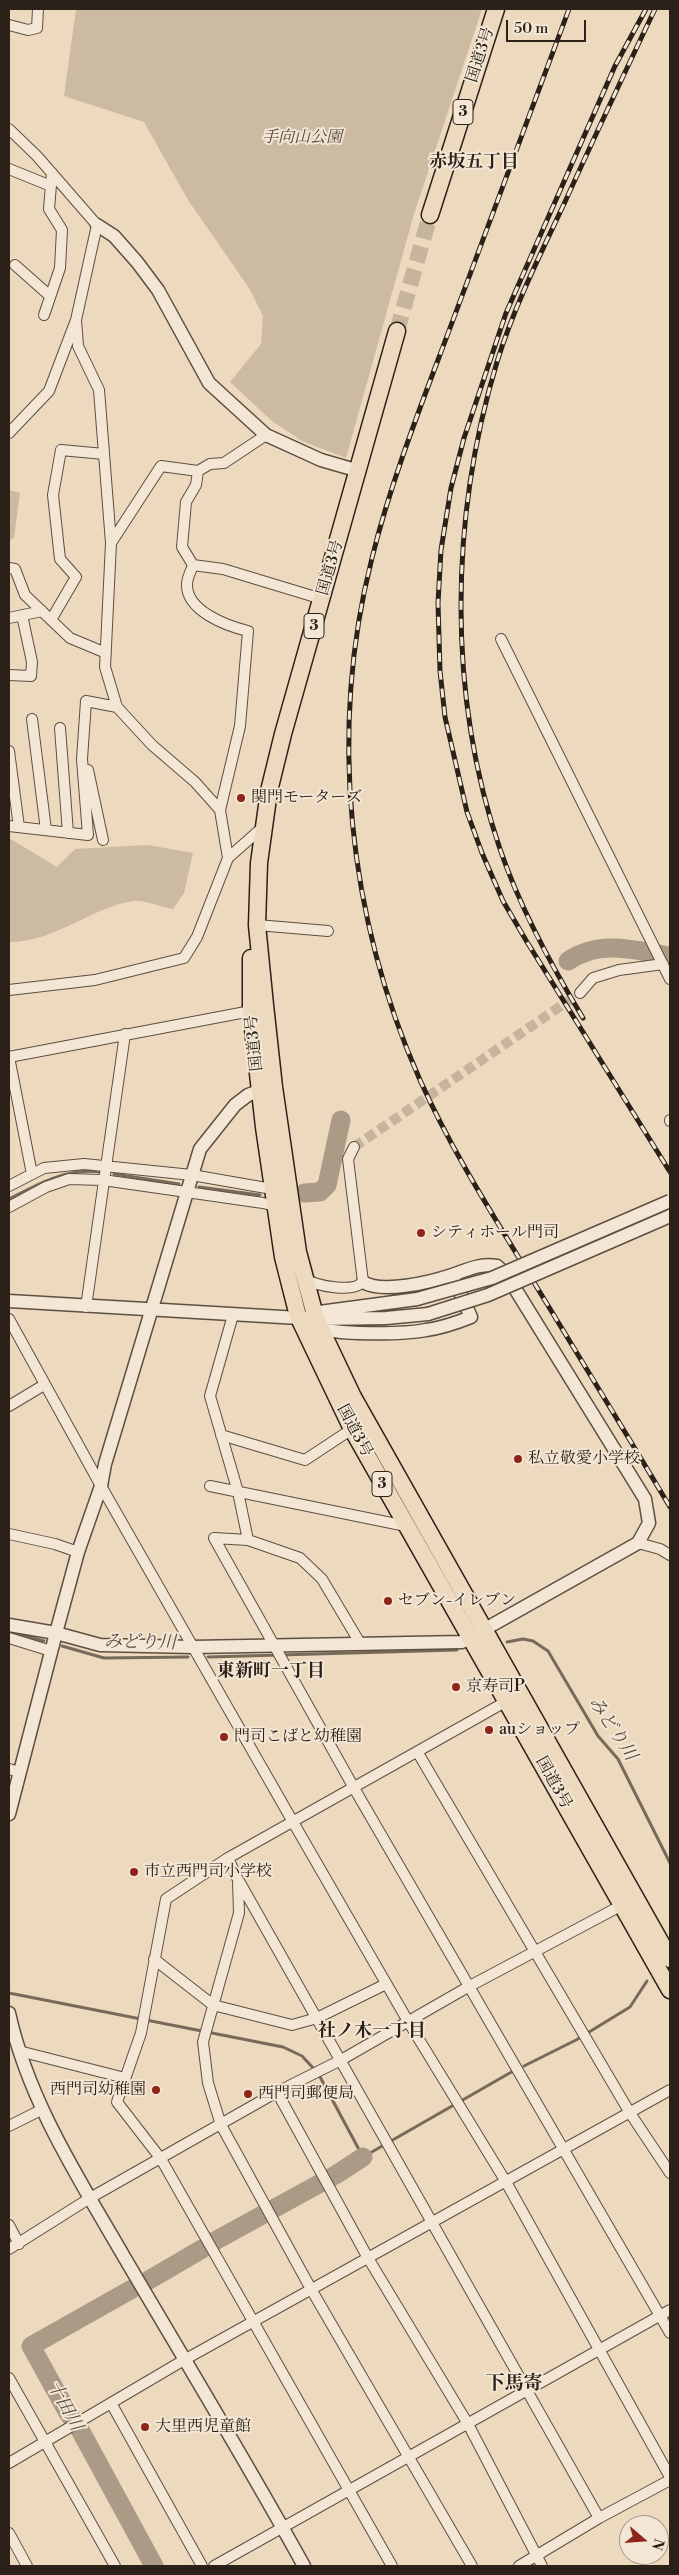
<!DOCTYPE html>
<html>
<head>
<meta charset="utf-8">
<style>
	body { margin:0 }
	#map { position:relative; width:679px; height:2575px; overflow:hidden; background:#edd9be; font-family:"Libre Bodoni",serif }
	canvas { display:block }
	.frame { position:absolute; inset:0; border:10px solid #2c2119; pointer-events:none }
	.north { position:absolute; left:619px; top:2515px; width:50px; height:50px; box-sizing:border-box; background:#f3e6d5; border:1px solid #a3978a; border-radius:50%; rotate:108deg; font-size:14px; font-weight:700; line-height:20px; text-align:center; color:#2c2119 }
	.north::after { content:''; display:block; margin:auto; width:18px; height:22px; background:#8f2418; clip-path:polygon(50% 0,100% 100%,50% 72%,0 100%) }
	.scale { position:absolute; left:506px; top:20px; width:80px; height:22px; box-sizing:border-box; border:2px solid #2c2119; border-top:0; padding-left:6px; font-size:15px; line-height:18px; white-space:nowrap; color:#2c2119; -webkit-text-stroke:4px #f3e6d5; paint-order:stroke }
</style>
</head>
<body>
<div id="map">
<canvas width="679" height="2575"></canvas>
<div class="frame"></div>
<div class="north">N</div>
<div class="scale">50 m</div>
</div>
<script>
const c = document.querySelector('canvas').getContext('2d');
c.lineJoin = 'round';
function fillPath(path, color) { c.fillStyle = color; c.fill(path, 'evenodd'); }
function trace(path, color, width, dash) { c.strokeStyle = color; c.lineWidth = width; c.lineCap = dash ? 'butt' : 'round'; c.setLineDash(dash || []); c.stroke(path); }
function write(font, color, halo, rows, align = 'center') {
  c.font = font + ' "Libre Bodoni","Noto Serif JP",serif'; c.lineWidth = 4; c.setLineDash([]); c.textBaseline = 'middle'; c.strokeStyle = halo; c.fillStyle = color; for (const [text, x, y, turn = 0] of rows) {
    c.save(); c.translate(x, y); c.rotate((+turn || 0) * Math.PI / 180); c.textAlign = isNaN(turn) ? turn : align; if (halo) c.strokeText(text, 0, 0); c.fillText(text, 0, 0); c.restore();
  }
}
const green = new Path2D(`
	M76,9h406l-68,205 -68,244 -44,-17 -30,-20 -42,-39 31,-38 2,-28 -14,-28 -61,-88 -44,-78 -80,-26z
	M9,490l11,3 -6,45 -5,3z
	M9,838l48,29 18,-18 73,-4 45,8 -9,40 -11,16c-12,-2 -30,-10 -41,-8 -43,8 -80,42 -123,41z`);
const stream = new Path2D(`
	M114,1174l65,10
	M199,1187l61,8
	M9,1199c31,-16 57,-31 93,-27
	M9,1632l35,9
	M507,1642l16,-3 10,2 15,10 50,85 20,23 52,104
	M62,1646l42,12 84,-1
	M208,1657l249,-7
	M9,1993l274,54 19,9 13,14
	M524,2066l52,-26 54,-33 17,-26
	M319,2075l44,82 152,-87`);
const river = new Path2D(`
	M568,961c31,-22 67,-11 102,-5
	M304,1193l16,-1 7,-7 14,-65
	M213,2242l124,-68 26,-17
	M149,2280l53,-31
	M132,2289l-101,57 37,67 11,15 75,138`);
const minorTunnel = new Path2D(`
	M354,1147l226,-154`);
const trunkTunnel = new Path2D(`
	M397,331l33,-116`);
const minor = new Path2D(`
	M9,25l19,5 9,-2 1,-19
	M9,129l28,27 60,69 -21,95 -27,71 -40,42
	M9,169l42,17
	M15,265l35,31
	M44,315l16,-47 2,-38 -13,-21 3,-36
	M76,320l2,26 21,44 12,153 -6,124 12,40 35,38 43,37 25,28 8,48
	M198,471l-2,14 -10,17 -4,45 11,18c-2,6 -6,13 -6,19 -1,27 40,42 61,47l-8,95 -20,84
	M111,543l50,-77 37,5 12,-7 14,-1 42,-28
	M193,565l30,4 99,30
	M9,568l6,1 10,26 45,43 36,15
	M9,618l33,-7
	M51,620l25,-43 -16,-18 -7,-64 8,-45 43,4
	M501,639l169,340
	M9,675l22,1 1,-14 -10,-47
	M32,719l14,111
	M60,728l8,105
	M9,751l10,76
	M88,770l15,70
	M9,826l79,9 -6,-76 4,-58 31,6
	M257,925l71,6
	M9,990l86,-10 89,-22 13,-21 31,-79 35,-31
	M580,993l13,-15 26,-8 44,-6
	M9,1057l242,-46
	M9,1057l23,117
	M670,1121v-1
	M9,1186l35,-18 40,-4 108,11 80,14
	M9,1207l37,-20 23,-8 34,1 160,23 12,3
	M305,1279c12,7 48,14 58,3l-15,-123 6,-12
	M86,1307l39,-273
	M233,1315l-23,81 28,96 10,48 52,18 22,21 38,64
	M9,1319l92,167 192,336 116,201 97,159 164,295
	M9,1406l35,-21
	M221,1435l84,25 47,-31
	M210,1486l196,40
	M9,1534l46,10 23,8
	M248,1540l-34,-2 140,250 316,545
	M638,1543l22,6 10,6
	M9,1638l42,13
	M418,1753l212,360 40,60
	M9,1769l10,3
	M228,1858l-62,41 -25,134 -24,69 44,57 231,407
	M239,1881l360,637
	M154,1959l59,46 79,20 25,-7 69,-34
	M19,2051l106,27
	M277,2092l91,166 100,166 74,142
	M9,2126l34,-17
	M9,2225l10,19
	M9,2249l81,-51 187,-106 64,-32 127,-73 158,-84
	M9,2378l106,188
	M111,2403l91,163
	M9,2463l175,-103 486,-270
	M9,2533l18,33
	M214,2566l456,-256
	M472,2566l-161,-277 -90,-164 -13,-42 -5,-41 36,-129 -1,-33 -10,-22 279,-157
	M519,2566l80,-48 71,-38`);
const tertiary = new Path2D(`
	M97,225l17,11 23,26 21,28 51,93 57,52 55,25 38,11
	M9,1301l307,18 70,-1 42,-4
	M312,1313l105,-14
	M315,1326c17,10 91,8 111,4 16,-2 30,-7 45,-13l-17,-38
	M9,1625l47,8 44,12 93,2 269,-5 176,-99 11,-20 -4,-24 -139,-225 -9,-8c-17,-3 -30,4 -45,9 -21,7 -70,19 -89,7
	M9,1814l47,-181 22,-81 23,-66 4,-22 95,-315 35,-44 13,-10 19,-7
	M9,2013c19,87 70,166 114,242 61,104 123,206 181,311`);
const trunk = new Path2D(`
	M430,215l66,-206
	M397,331l-114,403 -14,57 -10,72 -2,62 8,80 9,82 24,165 18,67 37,78 317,562
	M251,958v53l13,116 19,130 15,59 54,113 318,561`);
const rail = new Path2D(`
	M569,9c-39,104 -77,207 -116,311 -29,78 -61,157 -81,238 -44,173 -24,360 48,522 30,67 69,129 107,191 48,79 96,157 143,236
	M646,9l-31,57 -109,247 -42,125 -13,50 -10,62 -3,53 2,68 5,46 22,95 15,41 21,48 24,41 143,230
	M583,1018c-32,-53 -63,-110 -83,-169 -53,-155 -50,-331 -3,-487 17,-55 43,-107 67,-158 30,-66 60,-130 91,-195`);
const tertiaryBridge = new Path2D(`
	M417,1299l75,-21 178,-77
	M428,1314l60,-19 182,-79`);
const markers = [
	[241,798,5,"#8f2418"],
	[421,1233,5,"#8f2418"],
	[518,1459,5,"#8f2418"],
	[388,1601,5,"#8f2418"],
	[456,1687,5,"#8f2418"],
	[489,1730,5,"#8f2418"],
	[224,1737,5,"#8f2418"],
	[134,1872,5,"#8f2418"],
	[156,2090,5,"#8f2418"],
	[248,2094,5,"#8f2418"],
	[145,2427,5,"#8f2418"]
];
const shields = [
	[463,112,20],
	[314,626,20],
	[382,1484,20]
];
const shieldNames = [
	["3",463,112],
	["3",314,626],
	["3",382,1484]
];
const streetNames = [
	["国道3号",481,55,-72],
	["国道3号",331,568,-74],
	["国道3号",255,1043,-96],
	["国道3号",354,1431,62],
	["国道3号",553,1783,61]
];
const parkNames = [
	["手向山公園",302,138]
];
const poiNames = [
	["関門モーターズ",251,798],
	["シティホール門司",431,1233],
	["私立敬愛小学校",528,1459],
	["セブン-イレブン",398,1601],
	["京寿司P",466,1687],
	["auショップ",499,1730],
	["門司こばと幼稚園",234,1737],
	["市立西門司小学校",144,1872],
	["西門司幼稚園",146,2090,"right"],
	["西門司郵便局",258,2094],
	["大里西児童館",155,2427]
];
const neighbourhoodNames = [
	["赤坂五丁目",474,163],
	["東新町一丁目",271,1672],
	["社ノ木一丁目",372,2032]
];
const waterNames = [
	["みどり川",140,1643,1],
	["みどり川",612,1729,57],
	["十田川",64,2406,61]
];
const quarterNames = [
	["下馬寄",514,2384]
];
fillPath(green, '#ccbaa2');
trace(stream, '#786a5a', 3);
trace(river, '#ab9a86', 19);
trace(minorTunnel, '#c6b49d', 10, [10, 5]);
trace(trunkTunnel, '#c6b49d', 16, [16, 8]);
trace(minor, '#5c4f42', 12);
trace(tertiary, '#5c4f42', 15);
trace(trunk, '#2c2119', 19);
trace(minor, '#f3e6d5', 10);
trace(tertiary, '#f3e6d5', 12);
trace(trunk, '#edd9be', 16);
trace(rail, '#2c2119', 5);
trace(rail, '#f3e6d5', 3, [9]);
trace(tertiaryBridge, '#5c4f42', 15, []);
trace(tertiaryBridge, '#f3e6d5', 12);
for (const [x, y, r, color] of markers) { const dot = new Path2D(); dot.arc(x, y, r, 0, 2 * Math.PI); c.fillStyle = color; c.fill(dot); trace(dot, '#f3e6d5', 2); }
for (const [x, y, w] of shields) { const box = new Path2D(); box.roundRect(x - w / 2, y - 12.5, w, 25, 4); c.fillStyle = '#f3e6d5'; c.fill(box); trace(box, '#2c2119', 1); }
write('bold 15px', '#2c2119', null, shieldNames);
write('16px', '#2c2119', '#f3e6d5', streetNames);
write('italic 16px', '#54473b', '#f3e6d5', parkNames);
write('16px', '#2c2119', '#f3e6d5', poiNames, 'left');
write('bold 18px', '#2c2119', '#f3e6d5', neighbourhoodNames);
write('italic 18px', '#584b3f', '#f3e6d5', waterNames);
write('bold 19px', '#2c2119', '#f3e6d5', quarterNames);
</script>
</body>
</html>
